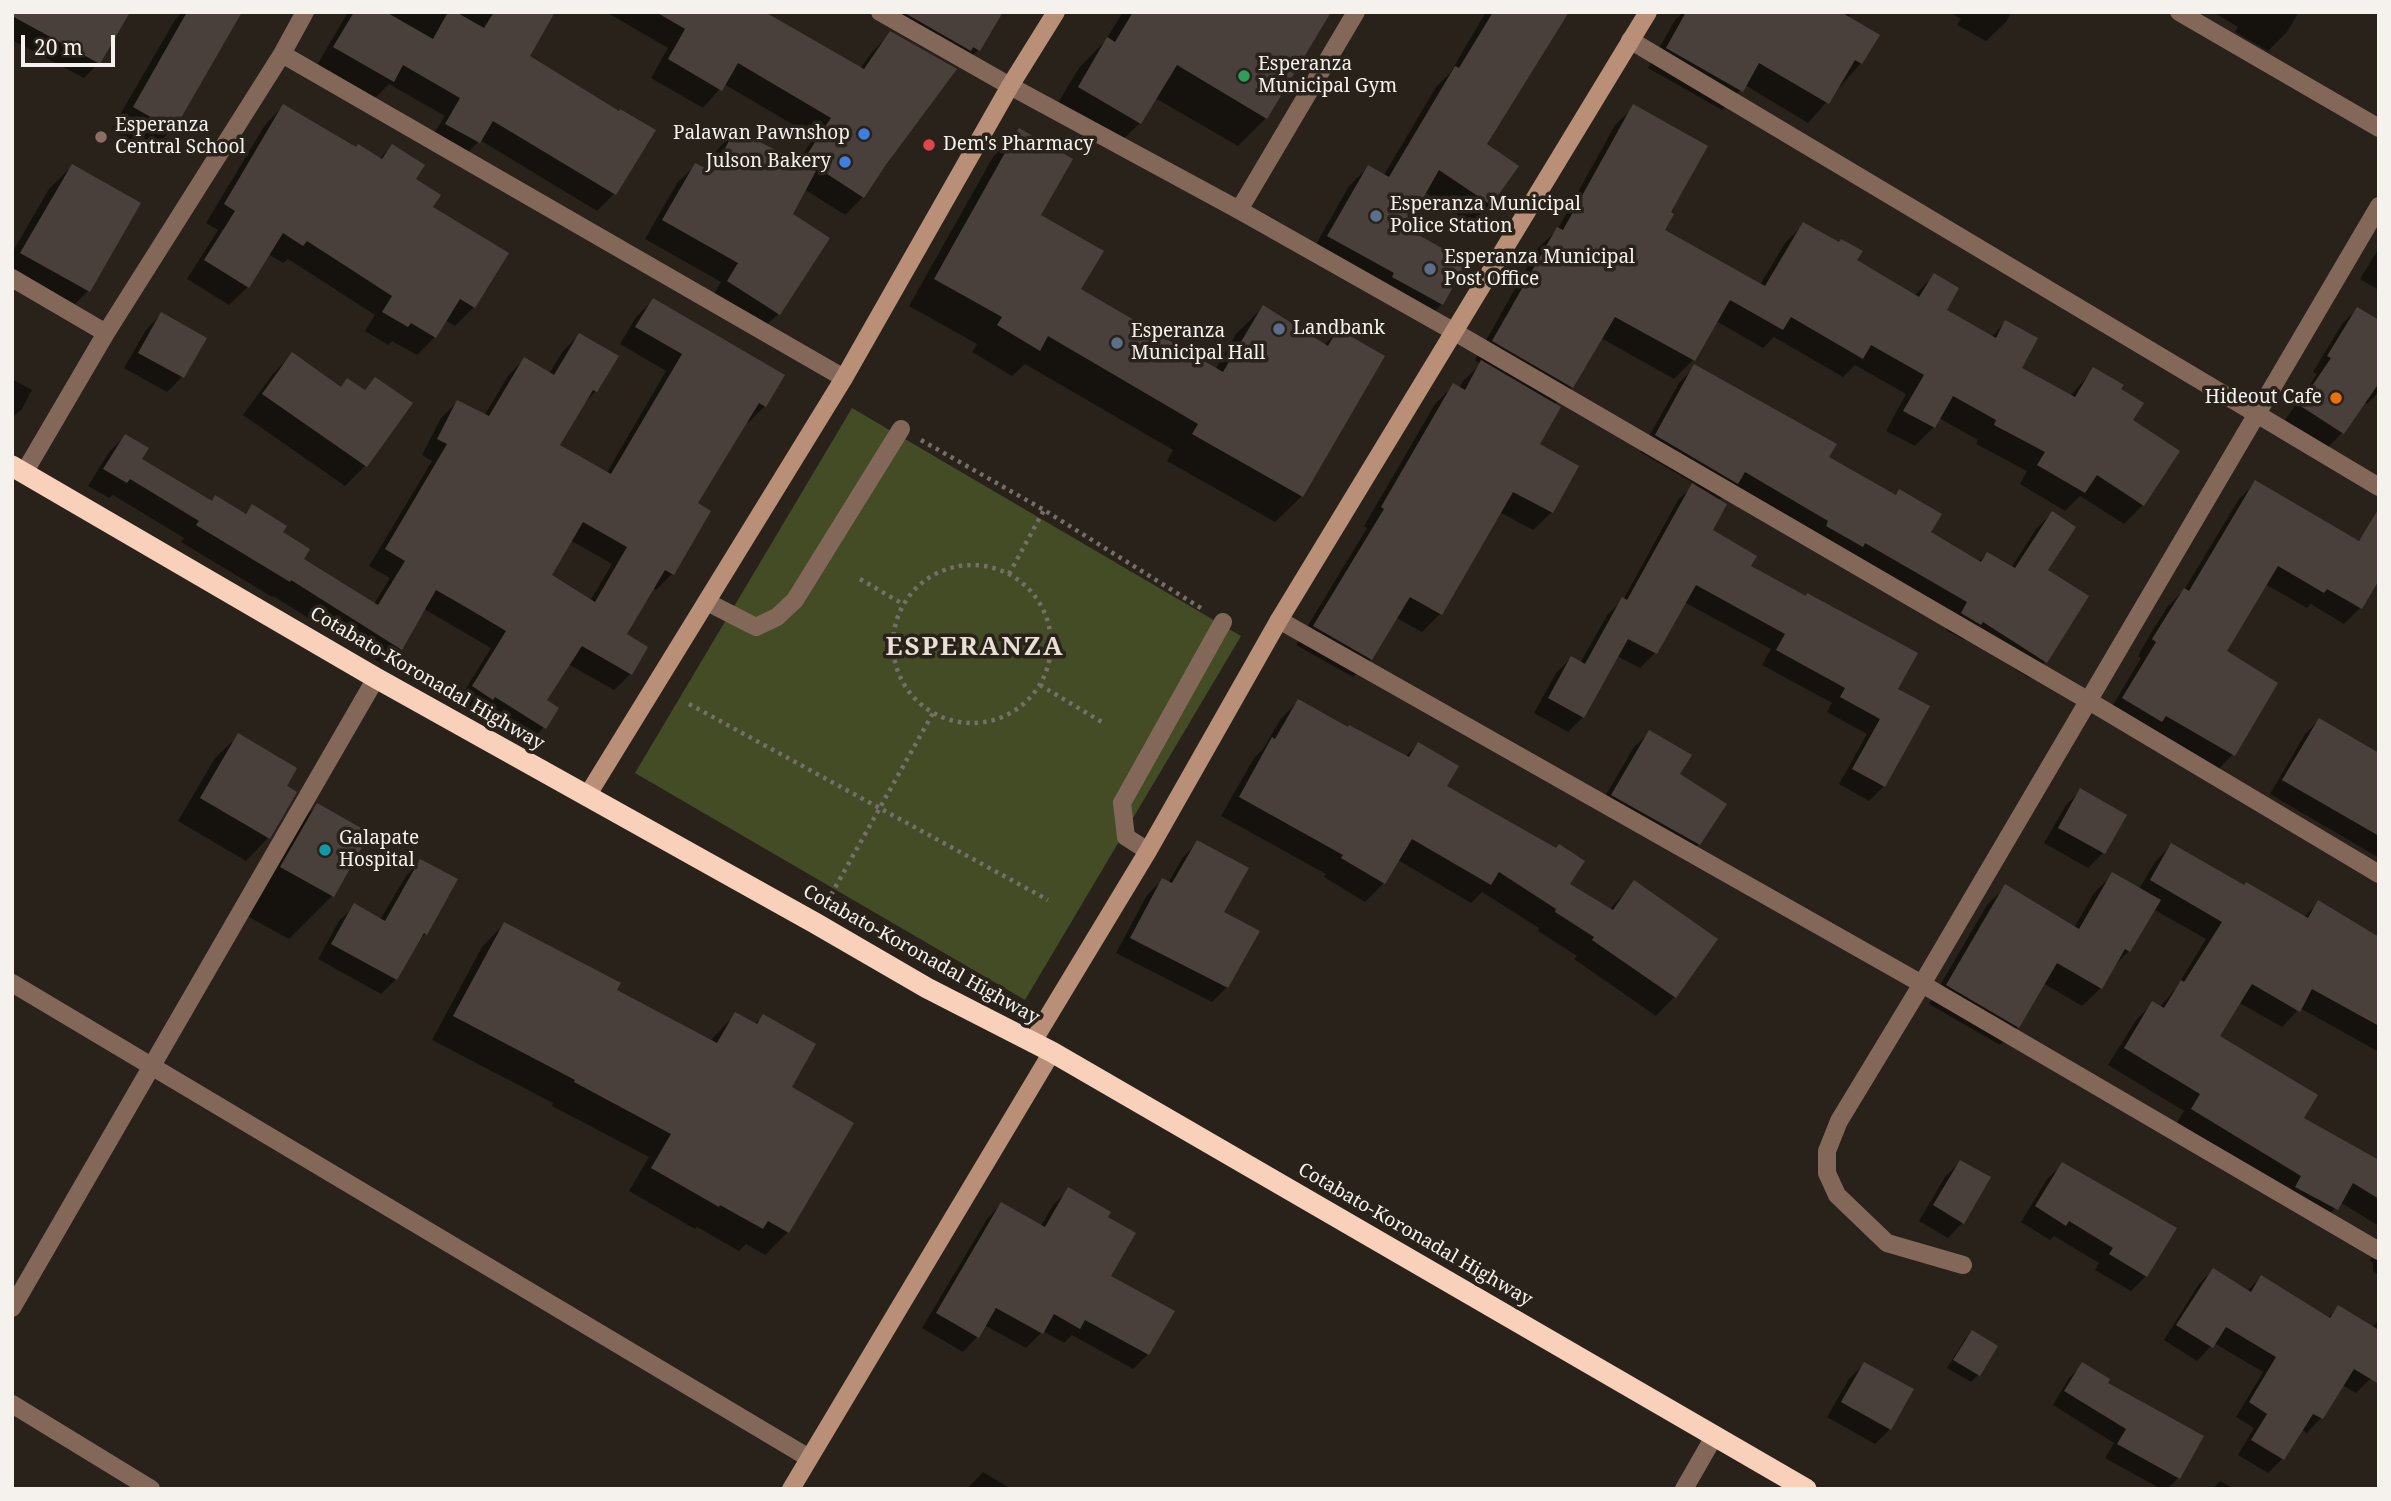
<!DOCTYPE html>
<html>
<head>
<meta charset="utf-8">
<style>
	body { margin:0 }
	#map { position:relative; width:2391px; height:1501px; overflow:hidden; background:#29221b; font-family:"Noto Serif",serif }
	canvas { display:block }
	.frame { position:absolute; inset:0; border:14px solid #f5f1ec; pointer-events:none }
	.scale { position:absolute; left:21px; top:35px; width:94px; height:32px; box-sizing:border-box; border:4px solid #f5f1ec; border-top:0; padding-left:9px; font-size:21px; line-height:24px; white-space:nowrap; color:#f5f1ec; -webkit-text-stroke:5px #29221b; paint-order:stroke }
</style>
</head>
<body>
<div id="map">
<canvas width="2391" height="1501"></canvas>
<div class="frame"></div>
<div class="scale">20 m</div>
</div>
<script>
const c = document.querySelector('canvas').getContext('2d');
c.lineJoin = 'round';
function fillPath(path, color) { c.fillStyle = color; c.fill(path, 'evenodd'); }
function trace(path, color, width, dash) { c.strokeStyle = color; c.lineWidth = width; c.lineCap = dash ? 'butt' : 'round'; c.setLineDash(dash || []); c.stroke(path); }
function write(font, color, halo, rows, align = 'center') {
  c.font = font + ' "Noto Serif",serif'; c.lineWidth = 7; c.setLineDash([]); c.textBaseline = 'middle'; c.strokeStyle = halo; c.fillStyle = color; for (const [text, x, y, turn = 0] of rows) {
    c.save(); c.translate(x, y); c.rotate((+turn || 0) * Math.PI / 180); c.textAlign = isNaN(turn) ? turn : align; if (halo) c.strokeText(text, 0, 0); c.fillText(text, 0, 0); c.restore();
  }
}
const green = new Path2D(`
	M852,408l389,228 -216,364 -390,-227z`);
const shadow = new Path2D(`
	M12,12l87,51 -15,15 -72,-38z
	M182,12h41l13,7 -64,110 -22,23 -39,-22 64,-110z
	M348,12h186l-7,45 92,56 34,18 -39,63 -17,17 -117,-71 -19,19 -32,-18 16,-25 -56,-32 -14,14 -58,-33z
	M606,12h158l96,57 12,-17 19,-19 -7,132 -21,32 -18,18 -41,-26 -13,26 -13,99 -18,18 -50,-32 11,-18 -76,-43 32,-56 19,-18 10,6 11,-21 18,-19 62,32 17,-26 -90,-53 -21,24 -52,-30 17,-30z
	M880,12h121l-23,38 -14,14z
	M1123,12h206l-63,106 -28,28 -83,-48 -15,25 -29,28 -61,-35 29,-48 26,-27z
	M1486,12h74l-75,133 31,21 -26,38 -19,20 -46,-32 -21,37 38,75 -19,19 -113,-68 39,-69 19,-19 16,8 52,-88 14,-14z
	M1683,12h168l-3,6 13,45 -53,60 -63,-38 -23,25 -74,-42 27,-48z
	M1949,12h62l-5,10 -20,19 -29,-16 4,-6z
	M2213,12h86l-12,20 -19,19 -33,-19 3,-5z
	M283,106l73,43 23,10 13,-13 38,62 44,99 -19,19 -10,-6 -10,17 -18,18 -25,-14 -4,4 -23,-14 10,-16 -87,-56 -5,4 -15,-9 -20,33 -19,18 -42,-26 31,-49 -12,-7 59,-98z
	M1634,107l35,106 -6,17 97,55 25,-42 19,-19 51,37 59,35 20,-21 10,36 47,26 15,-15 14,46 50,28 24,-27 25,21 12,30 12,85 -19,19 -44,-28 -15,15 -45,-27 7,-13 -51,-27 2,-4 -39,-22 -5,9 -19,19 -29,-15 20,-37 -51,-29 -12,12 -69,-40 -11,11 -47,-27 -23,39 -19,19 -73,-41 -29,49 -18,18 -17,40 15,67 -19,18 -34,-18 -59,102 -18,18 -27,-15 -24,42 -18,18 -57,-32 71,-117 -3,-2 71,-122 19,-19 5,3 4,-7 18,-17 -6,-4 63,-112 19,-18 58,-105z
	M1019,130l20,85 40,75 136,80 21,-36 27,-27 61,38 14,-14 -36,165 -27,26 -108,-61 6,-11 -148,-86 -13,12 -40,-24 5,-8 -68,-38 84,-149z
	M72,166l67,38 -51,87 -23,23 -53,-30v-31l37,-64z
	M2379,248v42l-19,-11z
	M653,300l130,76 -18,30 -17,17 -2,-2 -50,83 -24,70 -16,16 -4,-2 -28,47 7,39 -17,16 -46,-26 -24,36v27l-16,17 -50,-32 -3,3 -18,-12 34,-55 -67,-39 -24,40 -16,16 -111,-69 -1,1 -91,-55 3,-4 -71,-43 -4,3 -21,-12 21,-34 16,-16 15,23 71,43 4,-4 29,17 8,-8 28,25 21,28 73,44 16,-26 -21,-12 63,-105 -10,-6 19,-37 16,-16 27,14 24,-40 16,-17 25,15 14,-23 16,-16 37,22 -20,34 -14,14 -24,41 48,28 60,-103 -46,-27 16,-27zM570,540l42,24 -22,37 -41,-26z
	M2357,309l22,13v70l-12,12 -3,-2 -22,31 -15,15 -42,-28 32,-46 -4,-2 29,-48z
	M161,314l44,25 -23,38 -15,15 -43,-24 22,-38z
	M292,354l48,34 8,-8 15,11 12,-12 -9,86 -21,21 -102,-71 29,-40z
	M1695,367l132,90 101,76 50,29 9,-8 24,14 25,-39 16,-16 -7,57 41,27 -41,65 -16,16 -63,-40 -2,2 -18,-10 7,-11 -223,-130 -11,12 -9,30 39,36 147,122 -12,97 -15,15 -30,-17 28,-50 -40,-22 5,-9 -70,-38 9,-16 -87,-47 -29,51 -15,15 -23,-12 -34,61 -15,15 -34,-19 22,-40 15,-15 9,5 28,-49 15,-14 55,-100 17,-16 -55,-32 39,-69z
	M12,379l20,11 -10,19 -8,7 -2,-1z
	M2255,483l102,59 8,-8 -5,74 -16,16 -33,-20 -4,4 -42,-24 -41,68 9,102 -15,16 -111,-55 34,-57 -3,-2 13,-23 17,-27 16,-16 55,-91z
	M1298,701l107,56 13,-13 27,42 123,98 41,26 25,-27 81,56 -41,58 -18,19 -82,-57 3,-3 -39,-25 1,-3 -57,-36 -11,11 -73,-43 -14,23 -19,19 -41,-25 2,-3 -105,-58 33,-58 9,-9 17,-29z
	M2319,720l60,35v103l-109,-64 35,-60z
	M1650,732l28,42 21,70 -15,15 -87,-49 37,-63z
	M238,736l46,51 -16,51 -22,23 -68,-40 37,-63z
	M2081,790l44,25 -22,38 -15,15 -44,-25 22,-38z
	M317,805l51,28 -36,63 -43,43 -51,-28 36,-63z
	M1198,842l24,71 5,74 -15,15 -96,-49 31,-58 15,-15 6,3 15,-26z
	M2171,845l132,73 15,-15 61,36v113l-79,-44 -18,19 -44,-25 -21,35 84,81 78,44v64l-39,-24 -20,24 -40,-22 6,-11 -111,-67 9,-15 -76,-46 28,-45 17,-17 7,4 16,-19 30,-49 -53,-30 -24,42 -16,16 -12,21 -19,18 -39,-23 -25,44 -18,18 -71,-41 58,-99 18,-18 69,41 20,-35 18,-18 27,14 16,-27z
	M421,861l35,19 -31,54 -9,9 -20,36 -15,15 -63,-35 21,-38 16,-15 25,14 26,-44z
	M504,924l111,67 95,50 26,-27 18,11 9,-9 26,72 63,35 -64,109 -23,23 -19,-11 -7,7 -42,-24 -2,2 -66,-38 20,-34 -97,-51 1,-3 -121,-63 50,-93z
	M1960,1162l3,60 -15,16 -29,-17 26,-44z
	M2063,1164l83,112 -15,15 -36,-21 4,-7 -45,-27 -4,4 -29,-18 26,-43z
	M1069,1190l37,27 3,60 39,77 -15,15 -61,-34 -8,8 -21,-12 -17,17 -42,-23 -7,12 -14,15 -41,-24 65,-109 14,-15 40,22 13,-22z
	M2379,1246v29l-6,-4v-8l-3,-3z
	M2213,1270l34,21 14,-14 67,41 10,-11 33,21 8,-8v46l-9,13 -14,14 -14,-8 -21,33 -14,15 -6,-4 -19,30 -14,14 -30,-18 16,-27 -18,-11 27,-45 -49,-29 -17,18 -33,-21 35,-56z
	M1972,1332l24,14 -18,29 -7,7 -24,-14 18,-29z
	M1864,1364l26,65 -15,15 -48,-27 22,-38z
	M2082,1365l23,18 73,95 -11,11h-6l-56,-31 9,-15 -61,-38 16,-27z
	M983,1472l28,17h-44z
	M2220,1481l14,8h-21z`);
const building = new Path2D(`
	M12,12h118l-30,52 -88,-48z
	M187,12h55l-68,118 -41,-23z
	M354,12h32l47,27 15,-27h8l28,16 10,-16h61l-25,44 89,55 1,-2 36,21 -40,65 -123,-74 -13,22 -35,-19 15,-26 -57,-33 -9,17 -61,-35z
	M656,12h109l99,57 26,-38 67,38 -72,97 -21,32 -60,-39 27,-41 -93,-55 -16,28 -54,-32 17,-30z
	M903,12h100l-23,39 -7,-4 -2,4z
	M1133,12h198l-64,107 -90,-54 -36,59 -63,-37 29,-50 8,5z
	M1493,12h76l-82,132 32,22 -28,39 -52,-35 -33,58 61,34 -24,43 -51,-28 2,-4 -67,-37 41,-71 21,12 66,-111 4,2z
	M1686,12h155l39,23 -18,29 -7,-4 -26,44 -70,-41 -16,29 -77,-44z
	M283,104l73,43 2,-3 24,15 10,-15 33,21 -9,14 25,16 -8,12 76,46 -34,55 -15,-9 -24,39 -25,-15 -3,4 -26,-15 10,-16 -85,-55 -4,5 -20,-13 -34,55 -45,-28 31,-49 -11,-7z
	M1633,104l75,42 -37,66 3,2 -9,16 100,56 38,-64 36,20 2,-3 22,12 -6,9 62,37 15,-24 25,15 -12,22 49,28 9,-18 33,18 -16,30 53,29 18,-30 31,18 -3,4 23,14 -11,17 47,31 -36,55 -47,-31 -12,18 -48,-28 8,-13 -51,-27 2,-5 -43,-24 -18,32 -32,-17 21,-36 -53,-30 -8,14 -72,-42 -8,13 -53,-30 -35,61 -80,-44 -42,71 -81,-47 65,-114 6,3z
	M1019,128l54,31 -32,56 63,36 -23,38 142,83 40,-67 65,41 10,-17 47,27 -82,141 -111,-63 6,-10 -150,-88 -8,15 -43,-26 5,-8 -68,-38z
	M735,129l81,42 -23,43 37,24 -50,77 -53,-34 11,-18 -76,-43 33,-57 18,9z
	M72,164l69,39 -51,89 -70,-39z
	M653,298l132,77 -19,32 -7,-4 -61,100 13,8 -37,64 -9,-5 -38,64 21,13 -16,28 -50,-29 -35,54 12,8 -13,21 -51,-32 -2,3 -21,-14 34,-55 -42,-25 -28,-16 -34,60 -111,-70 -1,2 -94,-57 3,-4 -69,-42 -3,4 -24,-14 22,-35 24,14 -7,11 70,42 3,-6 31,19 6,-10 35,22 -4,6 27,17 -6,10 74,46 27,-44 -20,-12 62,-105 -10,-5 20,-39 32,16 35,-59 30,18 25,-42 40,23 -22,36 -4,-2 -33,55 51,29 71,-120 -47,-27zM583,522l44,25 -32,55 -43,-27z
	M2357,307l22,13v63l-35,51 -45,-29 32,-47 -4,-2z
	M161,312l46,26 -23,40 -46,-25z
	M292,352l49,35 6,-9 18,12 10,-13 38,26 -46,64 -105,-73z
	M1481,360l80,47 -21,37 39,22 -26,47 -40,-21 -71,123 -32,-18 -38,63 -59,-34 71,-117 -3,-2 72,-124 12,7z
	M1694,364l143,80 -8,13 67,38 3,-6 43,25 -11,18 50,30 6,-10 28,16 37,-57 24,16 -28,43 41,26 -42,67 -64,-41 -2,3 -20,-12 6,-11 -102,-59 -2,4 -37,-21 2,-5 -83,-49 -7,12 -83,-49z
	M2255,480l104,61 20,-33v72l-17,29 -35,-20 -3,4 -46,-27 -51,85 51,32 -43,73 -69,-40 -4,6 -40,-24 34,-56 -4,-3 15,-24 17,-27 5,3z
	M1692,483l35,21 -14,26 44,26 -6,10 55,30 1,-3 111,60 -20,36 32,17 -45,81 -33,-18 28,-50 -40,-22 5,-9 -69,-38 9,-16 -89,-49 -39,69 -29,-15 -44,79 -36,-20 23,-42 14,8 37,-67 5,3z
	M1298,699l50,28 1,-2 60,32 9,-15 41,24 -12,20 109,62 3,-4 26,17 -15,23 43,26 21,-30 84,59 -42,59 -84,-58 2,-3 -39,-25 1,-3 -57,-37 -8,13 -79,-46 -27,45 -44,-26 2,-3 -104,-58 33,-60 3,2z
	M2319,718l60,35v83l-97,-56z
	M1649,730l43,25 -12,19 47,30 -27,41 -89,-50z
	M238,733l59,35 -10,18 10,6 -27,47 -70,-41z
	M2080,788l47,27 -22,39 -47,-26z
	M317,803l53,30 -36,64 -54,-30z
	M1197,840l52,28 -25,44 36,19 -32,57 -98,-50 32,-60 10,5z
	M2171,843l73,42 2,-3 62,36 10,-18 61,37v89l-67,-37 -12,23 -48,-28 -32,52 98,59 -14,23 75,42v39l-26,-16 -15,27 -43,-23 6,-11 -110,-67 9,-15 -76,-46 28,-47 12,7 17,-28 3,2 38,-60 -72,-42z
	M420,859l38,20 -31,56 -3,-2 -27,47 -66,-36 23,-41 31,18z
	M2112,872l49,28 -31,52 -5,-3 -23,40 -45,-26 -38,65 -73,-43 59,-101 74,45z
	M504,922l117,61 -4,7 100,53 18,-31 22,12 6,-10 53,30 -24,43 62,36 -65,110 -21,-12 -5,8 -43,-24 -1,2 -68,-39 20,-34 -97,-52 1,-2 -122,-64z
	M1960,1160l31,17 -27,47 -31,-19z
	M2062,1162l115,66 -30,49 -38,-23 4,-6 -44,-27 -3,5 -31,-20z
	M1068,1187l43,25 -3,5 28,16 -25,43 64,35 -26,44 -64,-35 -5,9 -26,-15 -11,20 -47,-26 -17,30 -43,-25 65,-111 44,25z
	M2213,1268l38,24 10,-17 69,43 8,-13 41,25v54l-25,-15 -31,50 -10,-5 -29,46 -33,-20 16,-26 -18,-12 27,-45 -50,-30 -13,21 -37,-23z
	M1972,1330l26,16 -18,30 -27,-16z
	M1864,1362l50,27 -23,41 -50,-28z
	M2082,1362l28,17 -2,4 96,53 -24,43 -63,-35 9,-15 -62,-38z`);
const path = new Path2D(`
	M921,440l123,70 160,100
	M893 644a79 79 0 1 1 158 0a79 79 0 1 1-158 0Z
	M1009,574l35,-64
	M860,579l43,25
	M1040,685l65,39
	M689,704l359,196
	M827,902l106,-189`);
const lane = new Path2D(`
	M1239,210l117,-198
	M707,602l49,25 21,-10 18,-17 106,-171
	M1148,851l-22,-14 -4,-34 101,-181`);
const street = new Path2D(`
	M880,12l130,74 229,124 214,121 636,370 290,173
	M2179,12l200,116
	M1630,40l749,447
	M282,54l562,324
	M12,278l94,55
	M24,473l82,-140 176,-279 23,-42
	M1279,620l643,364 457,267
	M12,983l797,475
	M1963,1265l-76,-22 -50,-48 -10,-22v-22l12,-30 83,-137 457,-778
	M12,1308l364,-630
	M12,1404l139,85
	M1684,1489l31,-54`);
const secondary = new Path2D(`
	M587,796l257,-418 166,-292 46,-74
	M1032,1043l116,-192 131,-231 369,-608
	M791,1489l261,-437`);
const highway = new Path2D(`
	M12,466l364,212 439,245 112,65 125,64 754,437`);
const markers = [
	[1244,76,7,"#2e9e5b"],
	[864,134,7,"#3f7fe0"],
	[101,137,7,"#8d6e63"],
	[929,145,7,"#e0444e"],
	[845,162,7,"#3f7fe0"],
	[1376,216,7,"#5c6f8a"],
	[1430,269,7,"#5c6f8a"],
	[1279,329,7,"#5c6f8a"],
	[1117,343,7,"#5c6f8a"],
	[2336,398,7,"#e8710a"],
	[325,850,7,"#0f9aa8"]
];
const poiNames = [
	["Esperanza",1258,65],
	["Municipal Gym",1258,87],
	["Esperanza",115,126],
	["Central School",115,148],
	["Palawan Pawnshop",850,134,"right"],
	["Dem's Pharmacy",943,145],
	["Julson Bakery",831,162,"right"],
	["Esperanza Municipal",1390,205],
	["Police Station",1390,227],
	["Esperanza Municipal",1444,258],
	["Post Office",1444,280],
	["Landbank",1293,329],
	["Esperanza",1131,332],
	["Municipal Hall",1131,354],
	["Hideout Cafe",2322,398,"right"],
	["Galapate",339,839],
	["Hospital",339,861]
];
const streetNames = [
	["Cotabato-Koronadal Highway",427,679,30],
	["Cotabato-Koronadal Highway",921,955,29],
	["Cotabato-Koronadal Highway",1415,1235,30]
];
const districtNames = [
	["ESPERANZA",975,648]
];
fillPath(green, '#434c25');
fillPath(shadow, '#0007');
fillPath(building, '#4a403b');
trace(path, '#756f69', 4.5, [3.5, 5]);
trace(lane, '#836859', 18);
trace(street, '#836859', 18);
trace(secondary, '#ba8f77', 18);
trace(highway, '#f9d0ba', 21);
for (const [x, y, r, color] of markers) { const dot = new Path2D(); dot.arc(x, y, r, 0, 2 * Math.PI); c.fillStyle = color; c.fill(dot); trace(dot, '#29221b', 2.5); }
write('19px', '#f5f1ec', '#29221b', poiNames, 'left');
write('19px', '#f5f1ec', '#29221b', streetNames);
c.letterSpacing = '2px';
write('bold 26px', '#e8dfd5', '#29221b', districtNames);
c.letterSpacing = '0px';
</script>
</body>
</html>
